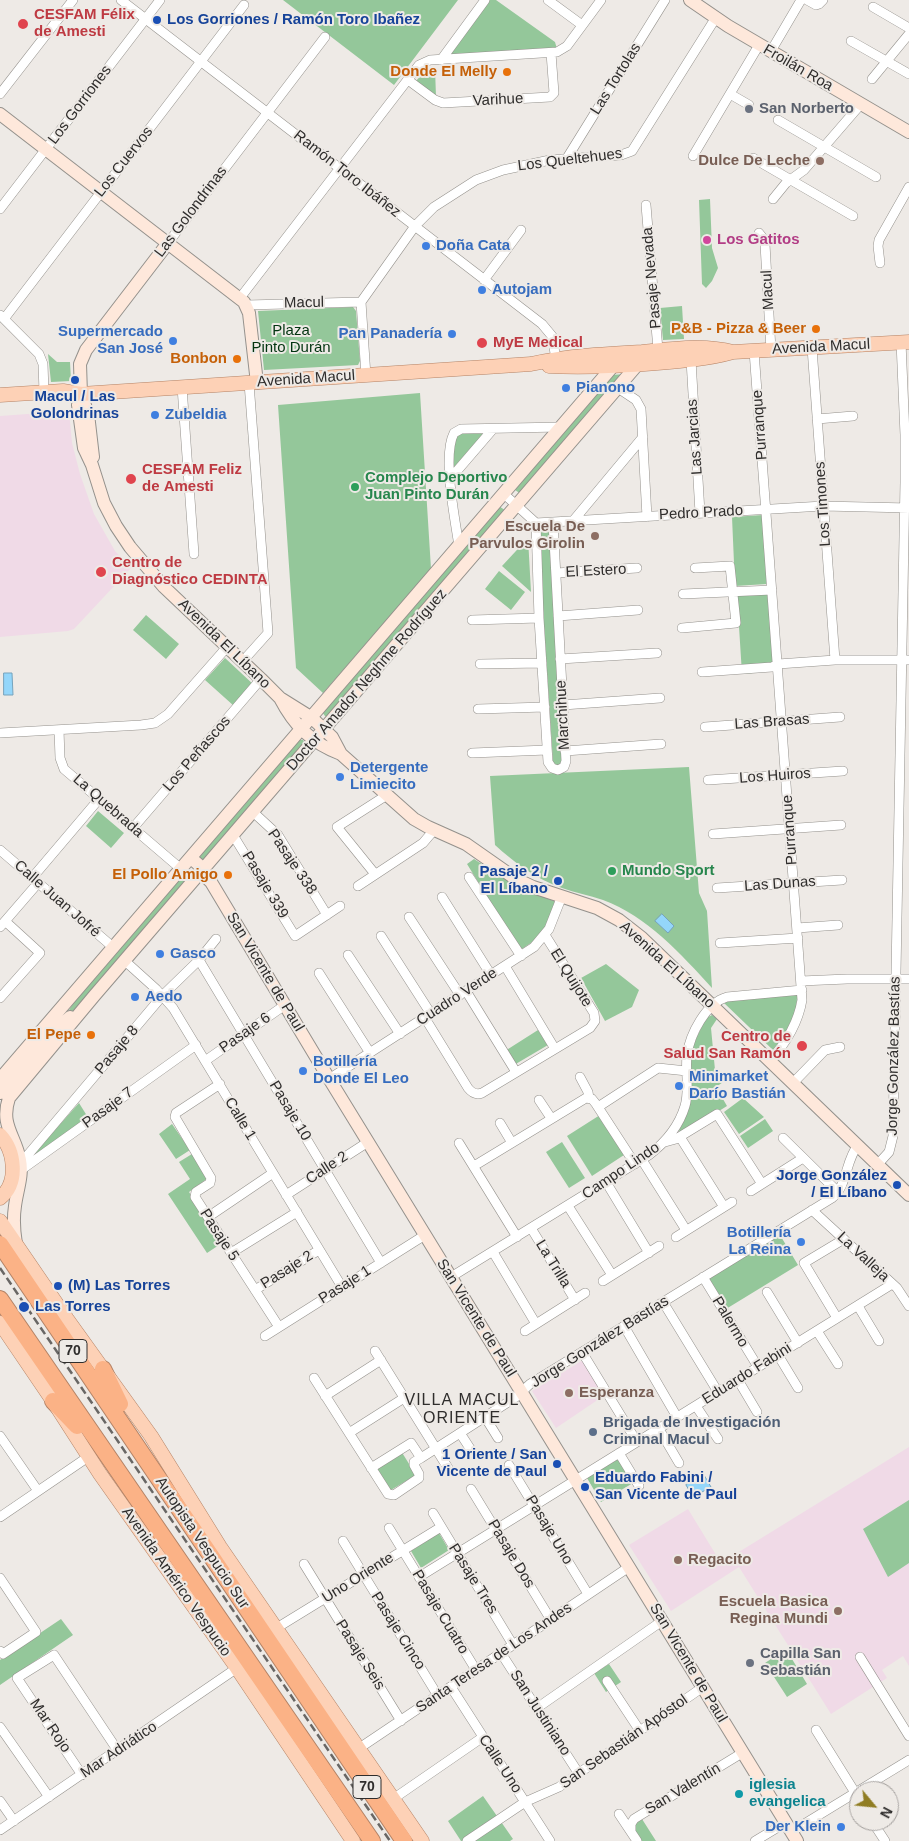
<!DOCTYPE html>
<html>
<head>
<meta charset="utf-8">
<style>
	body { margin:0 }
	#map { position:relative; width:909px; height:1841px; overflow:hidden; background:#eeeae6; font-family:Arial,sans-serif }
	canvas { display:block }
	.north { position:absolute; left:849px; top:1781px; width:50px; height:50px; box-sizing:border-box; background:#eeeae6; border:1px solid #a29e9c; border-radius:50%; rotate:118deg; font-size:14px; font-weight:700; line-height:20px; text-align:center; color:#2f2d2c }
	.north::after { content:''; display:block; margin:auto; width:18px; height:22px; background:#907d23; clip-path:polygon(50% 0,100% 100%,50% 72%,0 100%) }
</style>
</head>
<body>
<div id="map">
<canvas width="909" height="1841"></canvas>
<div class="north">N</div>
</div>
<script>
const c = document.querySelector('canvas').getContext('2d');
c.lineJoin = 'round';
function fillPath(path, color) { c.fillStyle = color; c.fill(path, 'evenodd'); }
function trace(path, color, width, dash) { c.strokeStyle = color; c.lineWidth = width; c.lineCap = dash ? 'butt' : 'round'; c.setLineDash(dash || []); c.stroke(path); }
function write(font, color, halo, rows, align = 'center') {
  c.font = font + ' Arial,sans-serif'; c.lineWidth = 4; c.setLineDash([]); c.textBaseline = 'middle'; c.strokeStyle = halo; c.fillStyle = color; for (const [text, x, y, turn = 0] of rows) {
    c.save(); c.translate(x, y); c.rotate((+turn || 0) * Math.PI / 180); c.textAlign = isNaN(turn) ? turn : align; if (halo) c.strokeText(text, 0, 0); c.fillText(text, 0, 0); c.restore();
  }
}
const education = new Path2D(`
	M69,411l3,32 8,31 14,40 21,37 16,17 -57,61 -6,2 -68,6v-221z
	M583,1360l22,35 -49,33 -24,-37z
	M909,1447v219l-6,-10 -21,14 5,8 -56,36 -92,-147 -68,44 -42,-66 59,-36 33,54z`);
const green = new Path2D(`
	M283,0h175l-64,85z
	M489,0h7l59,42 2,7 -110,6z
	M435,68l1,29 -21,-15 12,-13z
	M710,199l2,49 6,20 -6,13 -6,7 -4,-4 -3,-84z
	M682,306l2,33 -21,1 -3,-32z
	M353,307l3,4 4,50 -2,4 -94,5 -6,-59z
	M48,354l9,8h13l1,19 -20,1z
	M626,374l-105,120 -6,-4 96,-115z
	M420,393l11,176 -108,124 -27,-25 -18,-263z
	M486,431l-32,36 -3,-21 6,-12z
	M499,506l7,5 -179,206 -2,-1 -3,-4z
	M763,515l4,69 -32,2 -3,-69z
	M541,530h7l3,4 11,231 -6,1 -3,-4 -15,-228z
	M528,538l3,54 -29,-26z
	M499,571l26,21 -14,18 -26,-21z
	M768,593l6,78 -32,3 -5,-79z
	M146,615l33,29 -13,15 -33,-29z
	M225,658l29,27 -20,21 -29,-26z
	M298,739l5,1 2,3 -102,120 -5,-8z
	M689,767l10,126 8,18 5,77c-31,-34 -65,-72 -109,-88 -14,-5 -28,-7 -41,-12 -26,-9 -47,-25 -67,-43l-5,-69z
	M98,811l26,22 -13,15 -25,-22z
	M474,859l45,29 35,13 2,6c-11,23 -14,30 -36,43l-53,-86z
	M186,872l5,4 -102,121 -17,15 -3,-2 12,-19z
	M606,964l33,26 -7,17 -27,14 -24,-43z
	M797,993c1,23 -9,37 -21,56l-3,1 -50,-48 4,-4z
	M712,1015l5,4 -6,9 4,42 11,10 -10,7 11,19 -45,28 -3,-3 11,-29 -1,-39 4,-18 13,-27z
	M538,1030l10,15 -34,20 -9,-14z
	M743,1098l21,19 -25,17 -15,-22z
	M79,1103l10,16 -60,40z
	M600,1115l24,40 -32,21 -25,-40z
	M765,1119l8,12 -25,17 -8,-12z
	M172,1124l18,26 -14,9 -17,-25z
	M562,1142l23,36 -16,10 -23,-36z
	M192,1154l16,24 -19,14 33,51 -15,10 -39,-59 22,-15 -11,-17z
	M780,1235l18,30 -72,44 -18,-30z
	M401,1451l15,24 -25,15 -15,-22z
	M618,1459l15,24 -32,19 -14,-24z
	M909,1500v63l-21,14 -25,-48z
	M439,1533l10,17 -28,18 -10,-17z
	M61,1619l12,16 -73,50v-25z
	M786,1649l21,35 -20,13 -22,-34z
	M609,1664l12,18 -15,10 -12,-19z
	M483,1796l30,43 -3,2h-49l-13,-20z
	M642,1819l14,22h-17l-6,-15z`);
const water = new Path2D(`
	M4,673h8l1,22h-9z
	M662,914l12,12 -6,7 -13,-12z
	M704,1475l7,12 -18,10 -7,-12z`);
const street = new Path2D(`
	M121,0l421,324 10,12 4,23
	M548,0l34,25
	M807,0l9,5 3,-1 4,-4
	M873,7l36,21
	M851,41l58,33
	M771,51l30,-51
	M441,60l44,-60
	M872,79l37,-45
	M408,80l27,20 8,3 107,-6 4,-4 -3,-40
	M0,94l73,-94
	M730,94l19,11
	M778,120l98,57
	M693,156l66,-111
	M567,158l98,-158
	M753,158l100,58
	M773,199l13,-16 18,-13 57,-66
	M646,205l12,145
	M0,209l160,-209
	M759,233l4,5 2,6 6,106
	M168,243l157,-206
	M880,263l-2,-17 1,-6 30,-53
	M484,280l37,-50
	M240,298l179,-233 11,-5 127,-8 10,-6 34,-46
	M247,305l114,-3
	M0,315l39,39 4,10 1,28
	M4,319l240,-314
	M812,348l23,312
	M754,351l48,649c-4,24 -16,43 -32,61
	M691,360l9,153
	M366,376l-5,-74 54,-76 19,-19 42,-27 27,-10 47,-10 71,-5 11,-4 83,-132
	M182,387l12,167
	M618,388l18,12 5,9 6,108
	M817,419l36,-3
	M450,479l43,-50
	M504,494l32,29 287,-17 86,2
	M573,521l70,-84
	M536,523l3,95 9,144 4,6 6,2 6,-3 2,-6 -13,-239
	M459,546c-4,-27 -17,-90 -5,-113l7,-4 100,-2
	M556,573l81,-5
	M683,594l89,-4
	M558,616l80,-6
	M472,620l67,-2
	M682,628l54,-5 -6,-57 -35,2
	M560,659l97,-6
	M242,662l26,-29 -19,-250
	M480,664l62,-1
	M702,672l70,-5 6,-3 57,-4h74
	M563,705l97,-7
	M478,709l67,-2
	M705,727l135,-10
	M59,730l1,28 4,11 117,100
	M0,733l141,-8 14,-2 13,-9 59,-67
	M565,751l96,-7
	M472,753l75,-3
	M708,780l135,-9
	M253,812l25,23 49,80
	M133,828l128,-149
	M713,834l128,-9
	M233,835l62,101 45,-30
	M0,850l114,98
	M375,874l-38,-47 50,-32
	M469,877l52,79
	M32,878l67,-79
	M358,886l65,-43 11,-13
	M717,888l125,-8
	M442,897l49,78
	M409,917l51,78
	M0,927l38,-44
	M797,928l41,-3
	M381,936l50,78
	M720,943l78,-5
	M348,955l52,79
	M199,960l182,303
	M125,961l31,28 17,19 169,279
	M505,966l50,83
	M319,973l51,80
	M801,981l46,-2h62
	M466,991l50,81
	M0,998l40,-45 -35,-32
	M425,1018l43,70c4,5 9,7 14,5l108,-65 5,-7 -1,-8 -49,-78
	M205,1061l80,-56
	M580,1077l8,15 1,6
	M329,1079l205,-132 15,-18 13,-33
	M793,1083l32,-33 15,-3
	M220,1084l-44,29 -1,4 36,61 -1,5 -14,9 -1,5 84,130
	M539,1100l12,18
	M598,1107l60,-39 29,3
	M500,1123l12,20
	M680,1137l44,70
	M783,1138l55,54
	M665,1142l11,-3 41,-25 45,70
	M459,1143l58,94
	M642,1160l44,70
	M21,1163l142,-168 36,-35 17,-21
	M878,1164l11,-12 4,-16 12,-654v-47l-4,-93
	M474,1166l112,-68 6,1 4,5 39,60
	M21,1170l175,-125
	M606,1182l43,71
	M751,1191l52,-33
	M286,1195l82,-53
	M568,1206l44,69
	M812,1210l85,78 12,18
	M208,1217l65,-44
	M531,1228l44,72
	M676,1237l56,-35
	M493,1252l43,72
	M231,1253l66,-41
	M451,1277l198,-122c17,-13 30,-29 36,-49 5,-17 0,-34 2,-51 3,-21 19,-52 40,-58l75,-7
	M703,1277l55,90
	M603,1281l56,-35
	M255,1290l64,-40
	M767,1292l31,51
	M663,1302l55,90
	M858,1306l21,35
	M837,1318l-33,-55 40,-24
	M624,1326l53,91
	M525,1331l60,-38
	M817,1331l21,33
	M265,1336l160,-101
	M375,1351l73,117
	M582,1352l55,90
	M778,1355l20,33
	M314,1378l74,116 6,1 25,-17v-4l-5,-9v-3l7,-4
	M738,1380l19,32
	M325,1396l56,-36
	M696,1406l22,33
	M485,1417l13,21
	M659,1429l20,34
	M349,1433l55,-35
	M460,1433l13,20
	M0,1436l38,55
	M619,1453l20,33
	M509,1465l79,129
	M371,1468l40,-25 10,15 95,-61 14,-13 302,-186c16,-13 13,-37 26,-53
	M471,1489l80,131
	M433,1513l80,132
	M0,1517l88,-60
	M389,1528l87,142
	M343,1541l95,155
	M304,1564l97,157
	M419,1577l470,-291 2,-3
	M0,1578l36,54 -33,22 -3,-3
	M275,1629l166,-102
	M501,1653l78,121
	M860,1657l49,79
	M607,1681l33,50
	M451,1687l99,154
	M537,1708l125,-87
	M0,1727l49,70
	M816,1730l43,69
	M358,1749l271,-182
	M82,1775l-65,-97 37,-23 64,96
	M393,1799l90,-62
	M0,1801l14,20
	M619,1814l18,27
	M872,1821l13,20
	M0,1830l237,-162
	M631,1831v-7l3,-5 108,-66
	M791,1832l118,-72
	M467,1841l58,-39 34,-15 144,-100
	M755,1841l30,-18`);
const secondary = new Path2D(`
	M690,0l38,26 181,106
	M0,114l244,188 5,11 8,70
	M168,243l-82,107 -6,14 1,30 -3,11 6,43 8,17 12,38 12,23 14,21 34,40 97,92 19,19 32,20 20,19 9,17 73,65 14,8 38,17 50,35 17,8 64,21 22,12 23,18 267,257
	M81,394l7,20 5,43
	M280,698c14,27 31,45 61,56
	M191,858l8,7 2,7 10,10 114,190 472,769
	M0,1079l614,-714
	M0,1093l51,-59 19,-17
	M16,1244c-2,-12 -3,-25 -1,-38 2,-16 8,-30 5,-46 -5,-25 -20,-35 -11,-62l85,-102 544,-632`);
const primary = new Path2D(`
	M549,366c36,2 72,0 108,-3 26,-2 51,-4 76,-11l176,-10
	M0,395l63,-4 18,3 450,-30c37,-8 73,-10 111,-12 30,-3 61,-8 91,0
	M0,1135c15,16 19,48 0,63
	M0,1221l67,98 84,117 69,111 202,294
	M0,1323l53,78 47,73 137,194 116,173`);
const highway = new Path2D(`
	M0,1244l404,597
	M0,1299l372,542
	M103,1369l17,35
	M53,1401l24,25`);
const rail = new Path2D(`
	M0,1268l390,573`);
const markers = [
	[157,20,5,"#1a4fb4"],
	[23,24,6,"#e0444e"],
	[507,72,5,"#e8710a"],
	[749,109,5,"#6b7280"],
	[820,161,5,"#8d6e63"],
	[707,240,5,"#d1479c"],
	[426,246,5,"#3f7fe0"],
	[482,290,5,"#3f7fe0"],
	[816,329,5,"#e8710a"],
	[452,334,5,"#3f7fe0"],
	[173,341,5,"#3f7fe0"],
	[482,343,6,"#e0444e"],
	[237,359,5,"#e8710a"],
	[75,380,5,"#1a4fb4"],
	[566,388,5,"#3f7fe0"],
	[155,415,5,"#3f7fe0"],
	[131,479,6,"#e0444e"],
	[355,487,5,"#2e9e5b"],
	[595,536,5,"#8d6e63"],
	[101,572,6,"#e0444e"],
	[340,777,5,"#3f7fe0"],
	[612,871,5,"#2e9e5b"],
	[228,875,5,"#e8710a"],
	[558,881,5,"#1a4fb4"],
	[160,954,5,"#3f7fe0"],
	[135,997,5,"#3f7fe0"],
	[91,1035,5,"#e8710a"],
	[802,1046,6,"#e0444e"],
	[303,1071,5,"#3f7fe0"],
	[679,1086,5,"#3f7fe0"],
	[897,1185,5,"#1a4fb4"],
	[801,1242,5,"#3f7fe0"],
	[58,1286,5,"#1a4fb4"],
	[24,1307,6,"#1a4fb4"],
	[569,1393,5,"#8d6e63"],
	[593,1432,5,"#5c6f8a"],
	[557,1464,5,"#1a4fb4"],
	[585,1487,5,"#1a4fb4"],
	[678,1560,5,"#8d6e63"],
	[838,1611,5,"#8d6e63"],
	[750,1663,5,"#6b7280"],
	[739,1794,5,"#0f9aa8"],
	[841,1827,5,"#3f7fe0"]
];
const shields = [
	[73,1351,28],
	[367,1787,28]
];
const shieldNames = [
	["70",73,1351],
	["70",367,1787]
];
const healthNames = [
	["CESFAM Félix",34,15],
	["de Amesti",34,32],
	["MyE Medical",493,343],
	["CESFAM Feliz",142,470],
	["de Amesti",142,487],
	["Centro de",112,563],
	["Diagnóstico CEDINTA",112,580],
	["Centro de",791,1037,"right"],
	["Salud San Ramón",791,1054,"right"]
];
const transitNames = [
	["Los Gorriones / Ramón Toro Ibañez",167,20],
	["Macul / Las",75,397,"center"],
	["Golondrinas",75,414,"center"],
	["Pasaje 2 /",548,872,"right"],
	["El Líbano",548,889,"right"],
	["Jorge González",887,1176,"right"],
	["/ El Líbano",887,1193,"right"],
	["(M) Las Torres",68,1286],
	["Las Torres",35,1307],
	["1 Oriente / San",547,1455,"right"],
	["Vicente de Paul",547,1472,"right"],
	["Eduardo Fabini /",595,1478],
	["San Vicente de Paul",595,1495]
];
const streetNames = [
	["Froilán Roa",798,68,30],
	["Las Tortolas",616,79,-58],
	["Varihue",498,100,-3],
	["Los Gorriones",80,105,-53],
	["Los Queltehues",570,160,-7],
	["Los Cuervos",124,162,-52],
	["Ramón Toro Ibáñez",347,174,38],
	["Las Golondrinas",191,212,-53],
	["Pasaje Nevada",652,278,-95],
	["Macul",768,290,-93],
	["Macul",304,303,-1],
	["Avenida Macul",821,347,-3],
	["Avenida Macul",306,379,-4],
	["Purranque",760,425,-94],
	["Las Jarcias",695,437,-94],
	["Los Timones",823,504,-94],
	["Pedro Prado",701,513,-3],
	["El Estero",596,571,-3],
	["Avenida El Líbano",224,644,44],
	["Doctor Amador Neghme Rodríguez",367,680,-49],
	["Marchihue",563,715,-93],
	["Las Brasas",772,722,-4],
	["Los Peñascos",197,754,-49],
	["Los Huiros",775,776,-4],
	["La Quebrada",108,806,41],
	["Purranque",790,830,-94],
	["Pasaje 338",292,862,56],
	["Las Dunas",780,884,-4],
	["Pasaje 339",265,885,59],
	["Calle Juan Jofré",57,899,41],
	["Avenida El Líbano",667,965,42],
	["San Vicente de Paul",265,972,59],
	["El Quijote",571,978,58],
	["Cuadro Verde",457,997,-33],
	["Pasaje 6",245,1033,-35],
	["Pasaje 8",117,1050,-50],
	["Jorge González Bastías",894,1056,-89],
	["Pasaje 7",108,1108,-36],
	["Pasaje 10",290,1111,59],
	["Calle 1",240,1119,59],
	["Calle 2",327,1168,-33],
	["Campo Lindo",621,1171,-34],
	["Pasaje 5",219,1235,57],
	["La Valleja",863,1257,43],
	["La Trilla",553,1264,58],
	["Pasaje 2",287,1270,-32],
	["Pasaje 1",345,1285,-32],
	["San Vicente de Paul",476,1318,58],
	["Palermo",730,1322,59],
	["Jorge González Bastías",600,1342,-32],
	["Eduardo Fabini",747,1374,-32],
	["Pasaje Uno",549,1530,59],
	["Autopista Vespucio Sur",202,1543,56],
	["Pasaje Dos",511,1554,59],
	["Uno Oriente",358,1578,-32],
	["Pasaje Tres",473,1579,58],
	["Avenida Américo Vespucio",176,1582,55],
	["Pasaje Cuatro",440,1612,59],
	["Pasaje Cinco",398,1631,58],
	["Pasaje Seis",360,1655,58],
	["Santa Teresa de Los Andes",494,1658,-34],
	["San Vicente de Paul",688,1663,59],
	["San Justiniano",540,1713,57],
	["Mar Rojo",50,1726,56],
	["San Sebastián Apóstol",624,1742,-35],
	["Mar Adriático",119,1750,-34],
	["Calle Uno",500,1764,57],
	["San Valentín",683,1789,-31]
];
const foodNames = [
	["Donde El Melly",497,72],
	["P&B - Pizza & Beer",806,329],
	["Bonbon",227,359],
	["El Pollo Amigo",218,875],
	["El Pepe",81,1035]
];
const worshipNames = [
	["San Norberto",759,109],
	["Capilla San",760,1654],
	["Sebastián",760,1671]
];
const educationNames = [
	["Dulce De Leche",810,161],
	["Escuela De",585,527],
	["Parvulos Girolin",585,544],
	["Esperanza",579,1393,"left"],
	["Regacito",688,1560,"left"],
	["Escuela Basica",828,1602],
	["Regina Mundi",828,1619]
];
const hotelNames = [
	["Los Gatitos",717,240]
];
const shopNames = [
	["Doña Cata",436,246],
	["Autojam",492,290],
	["Supermercado",163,332,"right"],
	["San José",163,349,"right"],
	["Pan Panadería",442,334,"right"],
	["Pianono",576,388],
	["Zubeldia",165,415],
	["Detergente",350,768],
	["Limiecito",350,785],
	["Gasco",170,954],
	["Aedo",145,997],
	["Botillería",313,1062],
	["Donde El Leo",313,1079],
	["Minimarket",689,1077],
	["Darío Bastián",689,1094],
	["Botillería",791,1233,"right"],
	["La Reina",791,1250,"right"],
	["Der Klein",831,1827,"right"]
];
const parkNames = [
	["Plaza",291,331],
	["Pinto Durán",291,348]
];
const leisureNames = [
	["Complejo Deportivo",365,478],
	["Juan Pinto Durán",365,495],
	["Mundo Sport",622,871]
];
const serviceNames = [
	["Brigada de Investigación",603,1423],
	["Criminal Macul",603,1440]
];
const cultureNames = [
	["iglesia",749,1785],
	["evangelica",749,1802]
];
const neighbourhoodNames = [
	["VILLA MACUL",462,1401],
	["ORIENTE",462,1419]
];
fillPath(education, '#f0dae7');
fillPath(green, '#94c79a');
fillPath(water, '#94d6fa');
trace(water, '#76a3bc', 1);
trace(street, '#94918c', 10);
trace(secondary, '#94918c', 14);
trace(primary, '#b48366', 15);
trace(highway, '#b48366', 18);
trace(street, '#fff', 9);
trace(secondary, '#fee8db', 12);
trace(primary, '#fdd1b6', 14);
trace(highway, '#fbb286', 16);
trace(rail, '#696765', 2.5, [8, 4]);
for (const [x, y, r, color] of markers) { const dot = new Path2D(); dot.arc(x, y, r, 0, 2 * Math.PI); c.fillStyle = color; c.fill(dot); trace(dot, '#eeeae6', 2); }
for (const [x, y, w] of shields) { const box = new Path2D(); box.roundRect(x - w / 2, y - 11.5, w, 23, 4); c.fillStyle = '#eeeae6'; c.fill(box); trace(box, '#2f2d2c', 1); }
write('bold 14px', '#2f2d2c', null, shieldNames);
write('bold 15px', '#be3a42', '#eeeae6', healthNames, 'left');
write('bold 15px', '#164399', '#eeeae6', transitNames, 'left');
write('15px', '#2f2d2c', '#eeeae6', streetNames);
write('bold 15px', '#c56008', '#eeeae6', foodNames, 'right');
write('bold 15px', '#5b616d', '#eeeae6', worshipNames, 'left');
write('bold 15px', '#785e54', '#eeeae6', educationNames, 'right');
write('bold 15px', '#b23c85', '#eeeae6', hotelNames, 'left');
write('bold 15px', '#366cbe', '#eeeae6', shopNames, 'left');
write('15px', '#023410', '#eeeae6', parkNames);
write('bold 15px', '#27864d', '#eeeae6', leisureNames, 'left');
write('bold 15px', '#4e5e75', '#eeeae6', serviceNames, 'left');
write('bold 15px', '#0d838f', '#eeeae6', cultureNames, 'left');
c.letterSpacing = '1px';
write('16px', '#2f2d2c', '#eeeae6', neighbourhoodNames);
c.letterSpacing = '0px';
</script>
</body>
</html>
